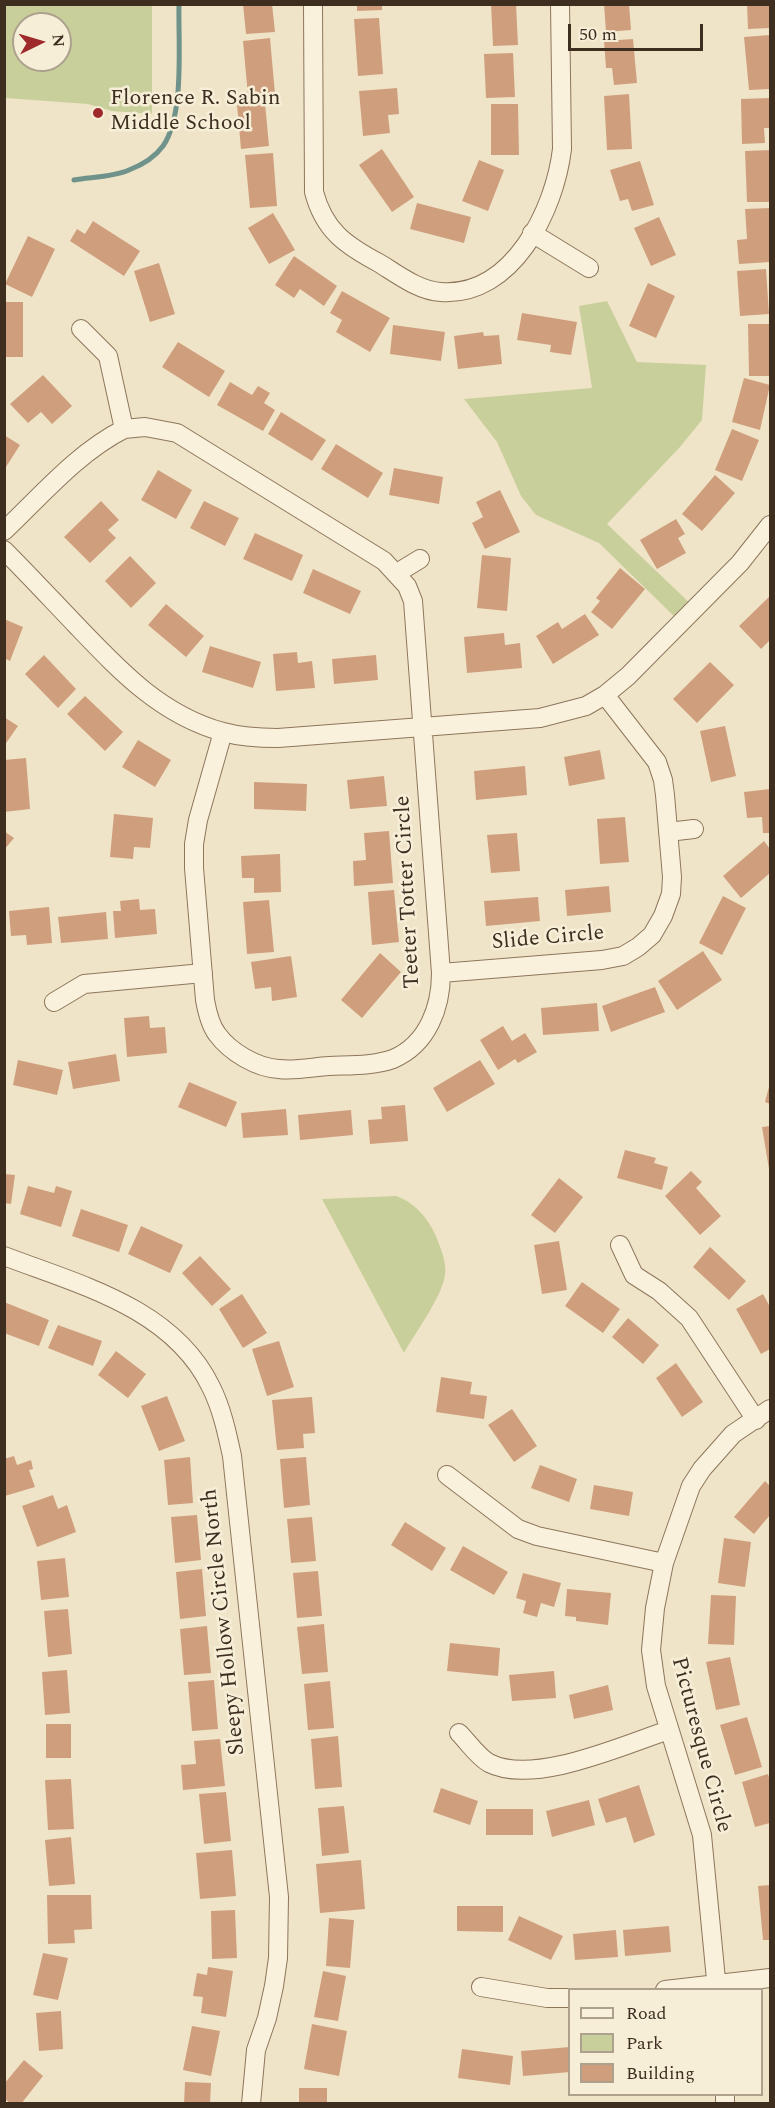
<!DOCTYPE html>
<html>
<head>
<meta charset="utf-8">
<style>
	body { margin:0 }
	#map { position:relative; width:775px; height:2108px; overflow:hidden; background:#f0e4c8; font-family:Spectral,serif }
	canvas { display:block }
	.frame { position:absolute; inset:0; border:6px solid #3d2e20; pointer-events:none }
	.legend { position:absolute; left:568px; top:1988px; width:195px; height:108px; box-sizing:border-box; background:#f7eed8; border:2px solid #ada18e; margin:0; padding:8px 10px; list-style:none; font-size:18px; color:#3d2e20 }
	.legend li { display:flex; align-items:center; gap:12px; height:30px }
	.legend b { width:30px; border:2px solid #ada18e }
	.north { position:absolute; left:12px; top:12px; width:60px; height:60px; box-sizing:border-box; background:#f7eed8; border:2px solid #ada18e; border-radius:50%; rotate:85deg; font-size:16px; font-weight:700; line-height:24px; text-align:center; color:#3d2e20 }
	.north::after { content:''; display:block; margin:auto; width:21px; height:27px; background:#9e2a2b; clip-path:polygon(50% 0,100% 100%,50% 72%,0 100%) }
	.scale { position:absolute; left:568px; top:24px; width:135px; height:27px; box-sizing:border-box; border:3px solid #3d2e20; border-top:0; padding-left:8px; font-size:18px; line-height:21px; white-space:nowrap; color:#3d2e20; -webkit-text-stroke:4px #f7eed8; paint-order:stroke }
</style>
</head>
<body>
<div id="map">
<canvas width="775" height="2108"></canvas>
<div class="frame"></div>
<ul class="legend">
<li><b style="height:8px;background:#faf1dc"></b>Road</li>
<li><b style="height:16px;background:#c9cf9b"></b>Park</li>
<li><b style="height:16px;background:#cf9f7d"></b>Building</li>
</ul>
<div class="north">N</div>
<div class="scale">50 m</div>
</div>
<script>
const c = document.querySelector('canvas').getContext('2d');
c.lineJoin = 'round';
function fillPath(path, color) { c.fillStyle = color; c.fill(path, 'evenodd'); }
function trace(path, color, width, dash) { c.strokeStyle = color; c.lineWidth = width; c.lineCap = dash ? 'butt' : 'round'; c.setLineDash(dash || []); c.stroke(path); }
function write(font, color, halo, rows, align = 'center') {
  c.font = font + ' Spectral,serif'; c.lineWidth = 5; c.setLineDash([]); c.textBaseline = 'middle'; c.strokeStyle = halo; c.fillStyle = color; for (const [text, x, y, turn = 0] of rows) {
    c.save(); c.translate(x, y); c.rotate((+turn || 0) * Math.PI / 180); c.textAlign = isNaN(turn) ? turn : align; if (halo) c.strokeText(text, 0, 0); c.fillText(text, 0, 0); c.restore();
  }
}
const green = new Path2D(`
	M4,5h148v109l-40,-3 -24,-7 -83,-6zM24,24h36v36h-36z
	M607,301l30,61 69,3 -4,55 -22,27 -73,77 88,84 -14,15 -82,-80 -63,-28 -15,-19 -24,-54 -33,-43 128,-11 -13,-82z
	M396,1196c18,6 31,21 39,38 5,12 12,28 10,41 -3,22 -30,58 -41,78l-82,-154z`);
const stream = new Path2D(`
	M74,180c18,-3 39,-3 55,-10 13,-5 26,-13 34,-24 22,-32 15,-103 16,-142`);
const building = new Path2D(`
	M243,4h29l3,28 -29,2z
	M357,4h25v6l-25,1z
	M491,4h25l2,41 -25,1z
	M604,4h25l2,26 -25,2z
	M747,4h23v24l-22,1z
	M379,18l4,56 -25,2 -4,-57z
	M770,35v54l-21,1 -5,-53z
	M270,38l5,56 -27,2 -5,-55z
	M633,39l4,44 -23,2 -2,-17h-6l-2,-27z
	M513,53l2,44 -29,1 -2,-44z
	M397,88l2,26 -11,1 2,18 -27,3 -4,-45z
	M629,94l3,55 -25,1 -3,-54z
	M770,98v30h-6l1,15 -23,1 -1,-45z
	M265,103l4,43 -28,3 -4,-44z
	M491,104h27l1,51h-28z
	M382,149l32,48 -22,15 -33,-47z
	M770,150v52h-23l-2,-51z
	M273,153l4,53 -27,2 -5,-53z
	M479,160l25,10 -16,41 -26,-10z
	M640,161l14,44 -22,6 -4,-12 -8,2 -10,-31z
	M417,203l54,14 -7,26 -54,-14z
	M770,208v54l-31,2 -2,-24 10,-1 -2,-30z
	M273,213l22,37 -26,14 -21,-36z
	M659,217l17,38 -25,11 -17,-38z
	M93,221l47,30 -16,25 -54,-35 7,-12 8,5z
	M28,236l27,13 -23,48 -27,-13z
	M294,256l43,30 -13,20 -24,-17 -6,9 -19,-13z
	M159,263l16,51 -25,8 -16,-51z
	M766,269l3,45 -29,2 -3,-45z
	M648,283l27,13 -19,42 -27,-12z
	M342,291l48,27 -20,34 -34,-20 6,-12 -12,-7z
	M4,302h19v55h-19z
	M522,313l55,9 -6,33 -21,-3 1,-7 -34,-5z
	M748,324h22v52h-21z
	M393,325l52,7 -4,29 -51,-7z
	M483,332l1,4 15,-1 3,29 -44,5 -4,-33z
	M178,342l47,29 -16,26 -47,-30z
	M43,375l29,31 -20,18 -11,-12 -13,11 -18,-19z
	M744,378l26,7 -10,45 -28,-8z
	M230,382l22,13 6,-9 12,7 -6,10 11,7 -12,21 -46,-26z
	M281,412l45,28 -14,21 -44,-27z
	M732,429l27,11 -17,41 -27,-11z
	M4,435l16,10 -16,25z
	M336,444l47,29 -15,25 -47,-29z
	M394,468l49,9 -4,27 -50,-9z
	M158,470l34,20 -16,29 -35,-19z
	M715,475l20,18 -33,38 -20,-17z
	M500,490l20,42 -35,17 -13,-26 11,-6 -7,-15z
	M101,501l18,19 -11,10 8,8 -26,25 -26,-26z
	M204,501l35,17 -14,28 -35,-18z
	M676,519l9,15 -7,4 8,15 -29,16 -17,-29z
	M255,533l48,22 -11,26 -49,-22z
	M482,555l29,3 -4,53 -30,-3z
	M130,556l26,27 -25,25 -26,-27z
	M620,568l25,21 -33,40 -21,-17 9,-11 -4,-3z
	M313,569l48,22 -11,23 -47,-21z
	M770,596v44l-9,9 -22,-23z
	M166,604l38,32 -18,21 -38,-32z
	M585,614l14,21 -46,29 -17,-28 22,-14 4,7z
	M4,619l19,8 -13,34 -6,-3z
	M504,633l1,12 15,-2 2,25 -55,5 -3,-36z
	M210,646l51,16 -8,26 -51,-16z
	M297,652l1,11 14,-2 3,27 -39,3 -3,-37z
	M44,655l32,34 -18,19 -33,-34z
	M376,655l2,25 -44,4 -2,-25z
	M710,662l24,23 -37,38 -24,-24z
	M85,696l38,36 -18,19 -38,-37z
	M4,717l14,9 -14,20z
	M725,726l11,50 -25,6 -11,-51z
	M138,740l33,20 -16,27 -33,-20z
	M600,750l5,29 -36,7 -5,-29z
	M26,758l4,51 -26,3v-52z
	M525,766l2,29 -51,5 -2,-29z
	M384,776l3,30 -37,3 -3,-29z
	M254,782l53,2 -1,27 -52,-2z
	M770,789v44h-7l-1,-16 -15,1 -3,-26z
	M114,814l39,4 -3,30 -16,-1 -1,12 -23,-2z
	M625,817l4,45 -29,2 -3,-45z
	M4,831l10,7 -10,12z
	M389,831l4,52 -39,3 -1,-25 13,-1 -2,-27z
	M517,833l3,38 -29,2 -4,-38z
	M764,841l6,8v24l-29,25 -18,-22z
	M280,854l1,38 -27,1v-15h-12l-1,-22z
	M609,886l2,26 -44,4 -2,-26z
	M394,890l5,52 -27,3 -4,-53z
	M723,896l23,12 -24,47 -23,-12z
	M538,897l2,24 -54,5 -2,-25z
	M139,899l1,11 15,-1 2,25 -42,4 -2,-27h8l-1,-10z
	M269,900l5,52 -27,2 -4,-52z
	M49,907l3,36 -25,2 -1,-10 -15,1 -2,-25z
	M106,912l2,27 -47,4 -3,-26z
	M703,951l19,29 -45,30 -19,-29z
	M380,953l21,19 -39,46 -21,-18z
	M291,956l6,41 -25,4 -1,-14 -16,2 -4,-27z
	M655,987l10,25 -54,20 -9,-26z
	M597,1003l2,28 -56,4 -2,-27z
	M149,1016l1,12 15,-1 2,26 -40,4 -3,-39z
	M503,1026l9,15 13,-8 12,19 -19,11 -3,-4 -17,11 -18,-30z
	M116,1054l4,27 -47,8 -5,-27z
	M18,1060l45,10 -6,25 -44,-10z
	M480,1060l15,24 -48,28 -14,-24z
	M189,1082l48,20 -11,25 -48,-20z
	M770,1083v21l-5,-2z
	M405,1105l3,36 -38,3 -2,-24 14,-1 -1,-12z
	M286,1109l2,26 -45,3 -2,-25z
	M351,1110l2,25 -53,5 -2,-25z
	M770,1126v43h-1l-7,-42z
	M625,1150l31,8 -2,5 14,4 -6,23 -45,-12z
	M691,1171l11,11 -6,6 25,28 -21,19 -35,-39z
	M4,1174l11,1 -4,29 -7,-1z
	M559,1178l24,19 -28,36 -24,-18z
	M28,1186l26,7 2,-7 16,5 -11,36 -41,-13z
	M81,1209l47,16 -9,27 -47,-16z
	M141,1226l42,19 -13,28 -42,-19z
	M559,1241l8,49 -25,4 -8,-49z
	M710,1247l36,34 -17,19 -36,-33z
	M200,1256l31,33 -19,17 -30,-33z
	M582,1282l38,27 -17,24 -38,-27z
	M242,1294l25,39 -24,15 -24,-39z
	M763,1294l7,13v42l-9,5 -25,-45z
	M4,1302l45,18 -10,26 -35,-13z
	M628,1318l31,27 -16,19 -31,-27z
	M58,1325l44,16 -9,25 -45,-18z
	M279,1341l15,46 -27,9 -15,-47z
	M116,1351l30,23 -18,24 -30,-23z
	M676,1363l27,39 -21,15 -26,-39z
	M441,1377l31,5 -2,12 17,2 -3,23 -48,-7z
	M167,1396l18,45 -26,10 -18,-45z
	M312,1397l3,36 -12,1 1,14 -27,2 -5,-50z
	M512,1409l25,37 -23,16 -26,-37z
	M14,1456l3,9 14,-5 2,9 -4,1 6,17 -30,9 -1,-37z
	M190,1457l3,46 -25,2 -4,-45z
	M306,1457l4,48 -26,3 -4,-49z
	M540,1465l37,14 -8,23 -38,-14z
	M765,1481l5,5v29l-16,19 -20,-17z
	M594,1485l39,7 -4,24 -39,-7z
	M53,1495l5,14 9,-4 9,27 -39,15 -15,-41z
	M197,1515l4,45 -26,3 -4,-46z
	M312,1517l4,44 -25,2 -4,-44z
	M405,1522l41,26 -14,23 -41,-26z
	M724,1538l27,4 -6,45 -27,-4z
	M463,1546l45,26 -14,23 -44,-25z
	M65,1558l4,39 -28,3 -4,-39z
	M202,1569l4,47 -26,3 -4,-47z
	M318,1571l4,45 -25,2 -4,-45z
	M523,1573l38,10 -7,24 -13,-4 -4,14 -14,-4 3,-12 -10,-3z
	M567,1589l44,4 -3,32 -32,-4v-4l-11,-1z
	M711,1595l25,1 -2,49 -26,-1z
	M68,1609l4,45 -24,3 -4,-46z
	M324,1624l4,48 -26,2 -5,-47z
	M207,1626l4,47 -27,2 -4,-46z
	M450,1643l50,5 -2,28 -51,-5z
	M730,1657l10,48 -24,5 -10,-48z
	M67,1670l3,43 -25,2 -3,-43z
	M554,1671l2,27 -44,3 -3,-26z
	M214,1680l4,49 -26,2 -4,-49z
	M330,1681l4,47 -26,2 -4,-46z
	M608,1685l5,25 -39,9 -5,-24z
	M747,1717l15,50 -27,8 -15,-50z
	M46,1724h25v34h-25z
	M338,1736l4,51 -27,2 -4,-50z
	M220,1739l5,47 -42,4 -2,-25 15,-1 -2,-23z
	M768,1774l2,7v42l-15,4 -13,-45z
	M71,1779l3,50 -26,1 -3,-50z
	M639,1785l16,50 -21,8 -8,-26 -20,6 -8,-24z
	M441,1788l37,13 -8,24 -37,-13z
	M226,1792l5,49 -27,3 -5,-50z
	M589,1800l6,25 -43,12 -6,-26z
	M344,1806l5,47 -27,3 -4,-48z
	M486,1809h47v26h-47z
	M71,1837l4,47 -26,2 -4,-46z
	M232,1850l4,46 -36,3 -4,-46z
	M361,1860l4,49 -45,4 -4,-49z
	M770,1885v55h-7l-5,-54z
	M47,1895h44l1,34 -18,1 1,13 -27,1z
	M457,1906h46v26l-46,-1z
	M235,1910l2,48 -25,1 -1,-48z
	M519,1916l44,20 -12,24 -43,-20z
	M329,1918l25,2 -4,48 -24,-2z
	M669,1926l2,26 -46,4 -2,-26z
	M616,1930l2,27 -43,3 -2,-26z
	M43,1953l25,5 -10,42 -25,-5z
	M208,1967l25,4 -7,46 -25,-4 2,-16 -10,-1 4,-23 10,2z
	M323,1971l23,5 -8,45 -24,-4z
	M61,2011l2,38 -24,2 -3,-38z
	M312,2024l35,7 -8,45 -35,-7z
	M192,2026l28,5 -9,45 -28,-6z
	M570,2047v25l-47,4 -2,-25z
	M462,2049l51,7 -3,29 -52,-7z
	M24,2060l19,16 -22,28h-10l-7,-6v-14z
	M185,2082l26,1 -1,21h-26z
	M299,2088h28v16h-28z`);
const minor = new Path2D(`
	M313,4l1,188c10,38 31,53 65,71 18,11 40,28 62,29 72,5 114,-83 121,-143l-2,-145
	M532,233l57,35
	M124,429l21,-2 32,6 207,128 23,25 6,15 28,372c0,34 -13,71 -48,86 -20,7 -43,6 -64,7 -16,1 -34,5 -50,3 -22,-1 -49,-17 -62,-35 -7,-9 -10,-23 -12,-34l-11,-132v-24l4,-24 25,-88
	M4,531c38,-36 73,-78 120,-102l-16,-73 -27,-27
	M4,550c25,25 49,51 73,76 43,45 84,89 146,106 18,5 37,6 55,6l262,-20 46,-12 19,-11 23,-19 112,-113 30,-38
	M397,573l23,-14
	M668,832l26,-3
	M441,973l161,-13 21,-4 15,-9 14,-12 11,-19 8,-22 1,-17 -7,-82 -2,-15 -6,-18 -52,-67
	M54,1002l30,-18 119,-11
	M620,1245l14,30 25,16 30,27 67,102
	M4,1256c76,29 169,52 207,131 11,22 16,46 21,69l47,441 -1,61 -4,28 -7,32 -11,32 -5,54
	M447,1475l71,54 19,7 127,27
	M459,1733c9,9 19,24 30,30 45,23 134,-18 180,-33
	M481,1987l66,11h23
	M665,1990l105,-12
	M717,1990l-15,-155 -46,-149 -5,-36 4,-42 9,-45 27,-77 11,-17 31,-35 37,-25
	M725,2094v10`);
const markers = [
	[98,113,6,"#9e2a2b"]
];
const poiNames = [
	["Florence R. Sabin",110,100],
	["Middle School",110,125]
];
const streetNames = [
	["Teeter Totter Circle",409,892,-93],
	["Slide Circle",548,939,-5],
	["Sleepy Hollow Circle North",225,1622,-96],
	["Picturesque Circle",700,1745,75]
];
fillPath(green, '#c9cf9b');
trace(stream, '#6f938a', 5);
fillPath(building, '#cf9f7d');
trace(minor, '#8d765c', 20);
trace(minor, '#faf1dc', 18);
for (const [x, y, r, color] of markers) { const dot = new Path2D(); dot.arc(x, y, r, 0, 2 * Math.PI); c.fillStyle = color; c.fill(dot); trace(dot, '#f7eed8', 2); }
write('22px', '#3d2e20', '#f7eed8', poiNames, 'left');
write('22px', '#3d2e20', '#f7eed8', streetNames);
</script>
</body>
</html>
